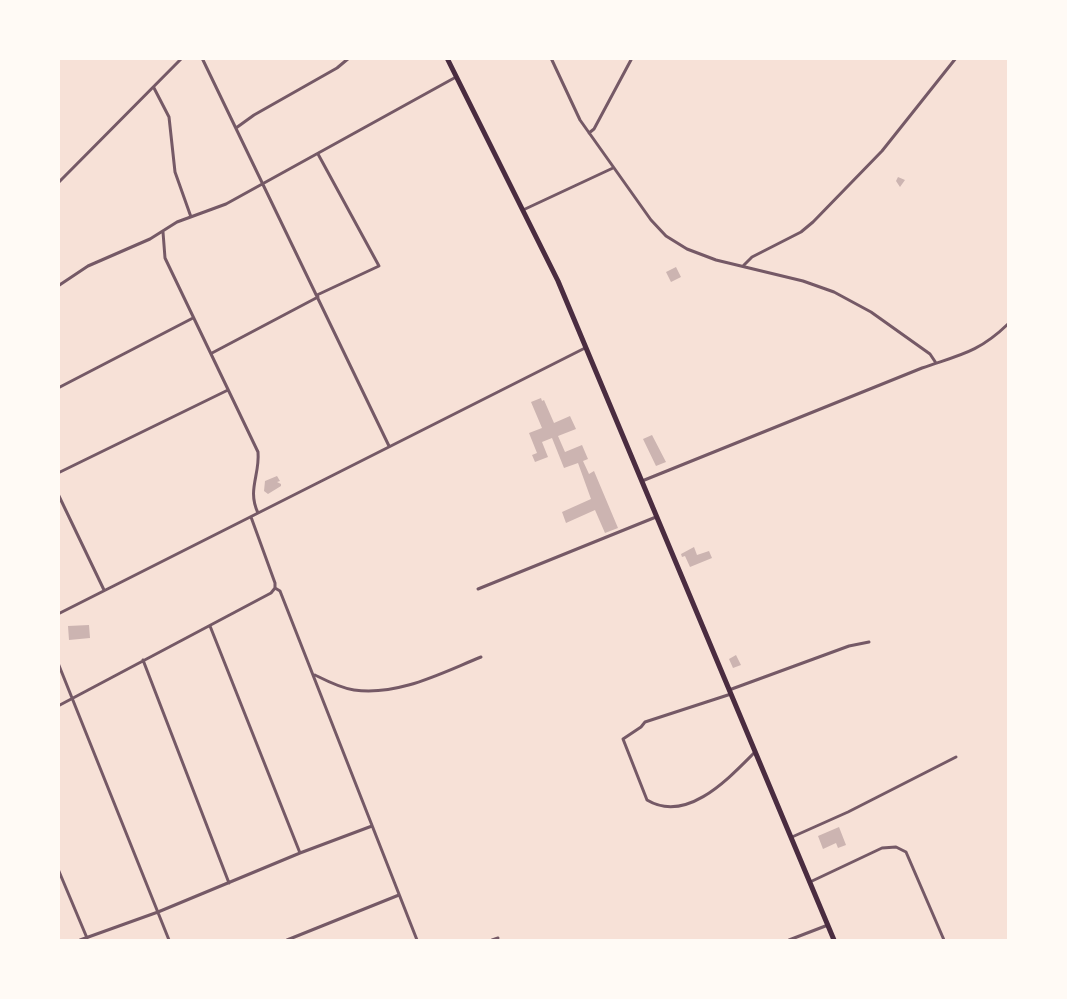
<!DOCTYPE html>
<html>
<head>
<meta charset="utf-8">
<style>
	body { margin:0 }
	#map { position:relative; width:1067px; height:999px; overflow:hidden; background:#f7e1d7; font-family:"Space Grotesk",sans-serif }
	canvas { display:block }
	.frame { position:absolute; inset:0; border:60px solid #fffaf5; pointer-events:none }
</style>
</head>
<body>
<div id="map">
<canvas width="1067" height="999"></canvas>
<div class="frame"></div>
</div>
<script>
const c = document.querySelector('canvas').getContext('2d');
c.lineJoin = 'round';
function fillPath(path, color) { c.fillStyle = color; c.fill(path, 'evenodd'); }
function trace(path, color, width, dash) { c.strokeStyle = color; c.lineWidth = width; c.lineCap = dash ? 'butt' : 'round'; c.setLineDash(dash || []); c.stroke(path); }
const building = new Path2D(`
	M898,177l7,3 -5,7 -4,-6z
	M676,267l5,10 -10,5 -5,-10z
	M541,398l1,3 2,-1 10,23 16,-7 6,13 -18,7 7,16 17,-7 6,14 -5,2 6,13 5,-3 24,57 -13,5 -10,-23 -29,13 -4,-11 29,-13 -13,-36 -14,5 -12,-30 -10,4 6,15 -13,5 -3,-7 5,-2 -8,-20 13,-5 -11,-26z
	M652,435l14,27 -10,4 -13,-27z
	M277,476l3,5 -3,1 4,2v2l-13,8 -4,-3 1,-10z
	M694,547l3,8 12,-4 3,7 -22,9 -5,-11 -3,1 -1,-3z
	M89,625l1,13 -21,2 -1,-14z
	M736,655l5,10 -8,3 -4,-9z
	M839,827l7,18 -8,3 -2,-5 -13,6 -5,-13z`);
const minor = new Path2D(`
	M202,58l187,388
	M551,58l29,62 71,100 15,16 21,13 29,11 87,21 31,11 37,20 59,42 6,9
	M154,88l15,29 6,55 16,45
	M236,128l18,-13 83,-47 12,-10
	M589,133l5,-4 38,-71
	M58,183l124,-125
	M523,210l90,-42
	M163,232l2,26 93,194c2,23 -11,38 0,61
	M743,266l9,-9 49,-25 12,-10 69,-71 74,-93
	M58,286l30,-20 62,-27 27,-17 49,-18 230,-127
	M317,295l62,-29 -61,-112
	M212,353l106,-56
	M58,388l135,-70
	M58,473l170,-83
	M642,481l280,-113c37,-13 56,-15 86,-44
	M58,494l46,96
	M275,588l5,3 137,349
	M478,589l178,-72
	M58,614l527,-266
	M210,626l90,227
	M143,660l86,223
	M58,663l111,277
	M315,675c12,6 25,13 39,15 45,6 87,-17 127,-33
	M729,690l120,-44 20,-4
	M731,694l-86,28 -4,5 -18,12 24,61c40,24 82,-22 108,-48
	M58,706l213,-113 4,-5v-5l-24,-66
	M792,837l56,-25 108,-55
	M58,869l29,69
	M810,882l72,-34 14,-1 10,5 38,88
	M80,940l78,-28 142,-59 72,-27
	M287,940l112,-45
	M492,940l6,-2
	M789,940l39,-15`);
const primary = new Path2D(`
	M447,58l111,223 276,659`);
fillPath(building, '#ccb4b1');
trace(minor, '#755966', 3);
trace(primary, '#4a2c40', 5);
</script>
</body>
</html>
